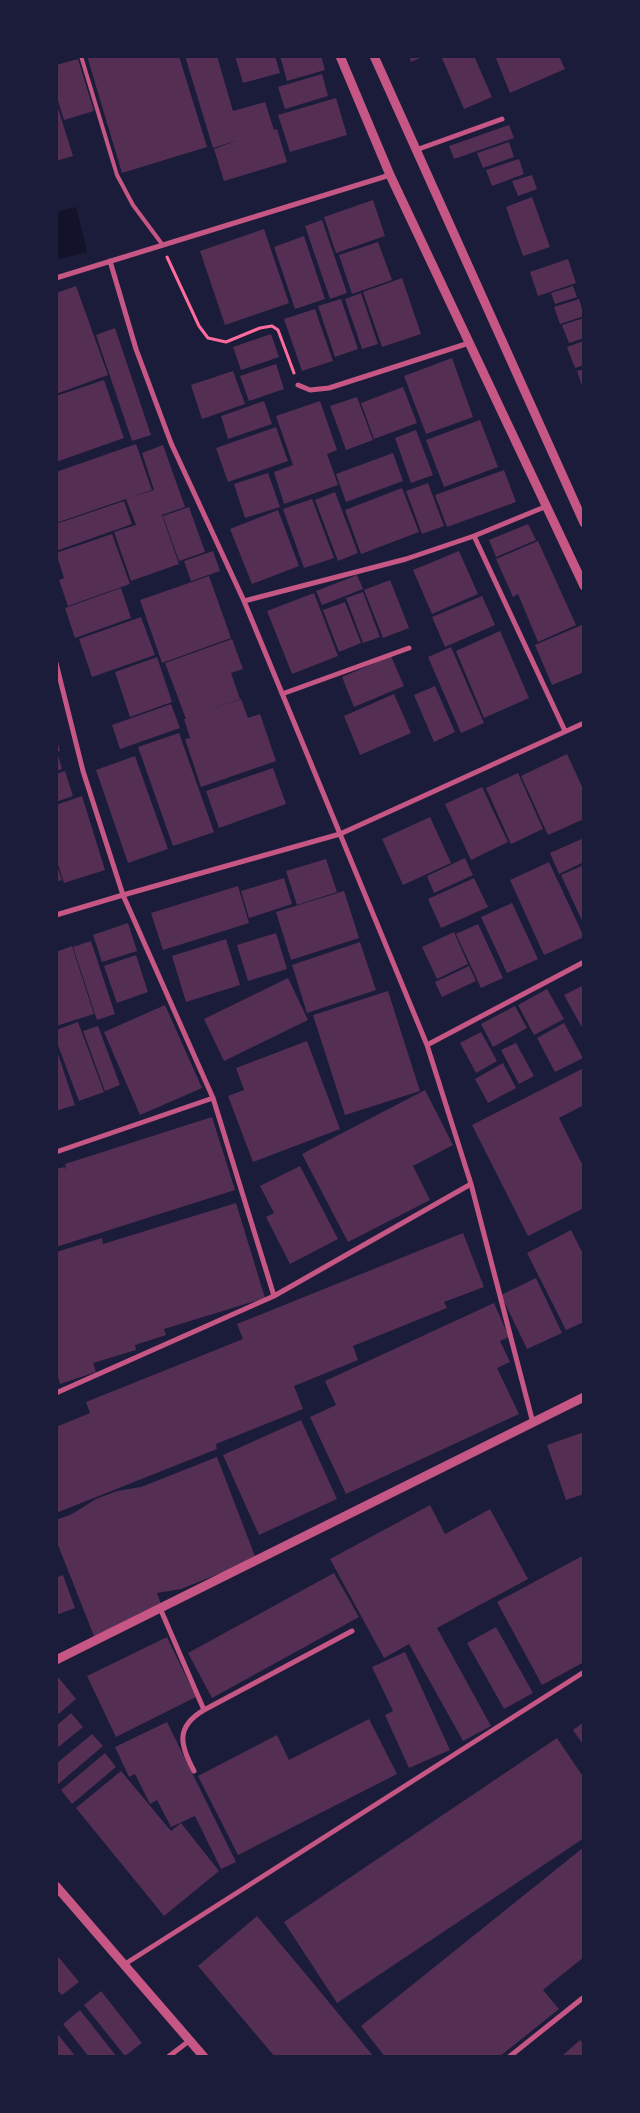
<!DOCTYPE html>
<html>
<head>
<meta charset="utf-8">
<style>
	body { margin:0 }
	#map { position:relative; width:640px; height:2113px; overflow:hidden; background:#1b1b3a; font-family:"IBM Plex Serif",serif }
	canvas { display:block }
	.frame { position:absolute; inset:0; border:58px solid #1b1b3a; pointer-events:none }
</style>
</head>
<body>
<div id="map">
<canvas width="640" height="2113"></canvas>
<div class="frame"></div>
</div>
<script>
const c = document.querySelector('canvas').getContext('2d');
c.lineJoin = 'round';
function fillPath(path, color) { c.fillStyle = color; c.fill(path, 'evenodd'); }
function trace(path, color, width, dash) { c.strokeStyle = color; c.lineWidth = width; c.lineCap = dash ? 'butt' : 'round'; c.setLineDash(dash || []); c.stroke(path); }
const water = new Path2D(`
	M76,207l11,45 -31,8v-48z`);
const building = new Path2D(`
	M87,56h92l28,91 -85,26z
	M185,56h32l16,55 32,-9 9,28 3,-1 10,33 -63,19 -10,-32 24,-9 -25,8z
	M235,56h40l5,17 -37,10z
	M280,56h41l4,14 -38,11z
	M409,56h16l-14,6z
	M441,56h33l18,41 -28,12z
	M495,56h64l6,13 -55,24z
	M78,59l16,52 -30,9 -8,-26v-29z
	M322,74l6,22 -43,13 -7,-22z
	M336,98l11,37 -57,17 -12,-37z
	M56,102l17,54 -17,5z
	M509,125l5,13 -60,21 -5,-13z
	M509,142l5,15 -31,11 -6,-15z
	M519,159l5,15 -32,12 -6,-16z
	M532,175l5,14 -19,7 -6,-15z
	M532,197l18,50 -27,9 -17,-49z
	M373,200l12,36 -49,17 -12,-36z
	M322,220l25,73 -17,6 -25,-73z
	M264,229l25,74 -64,22 -25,-74z
	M304,236l21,63 -30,10 -21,-62z
	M378,242l14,38 -40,14 -13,-39z
	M568,259l8,24 -38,13 -8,-24z
	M402,278l19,56 -39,13 -19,-55z
	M76,286l32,89 -52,19v-101z
	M573,286l4,11 -22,7 -4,-11z
	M361,293l17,51 -16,5 -17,-50z
	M341,299l17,50 -23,8 -17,-51z
	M579,299l5,17 -24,8 -6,-17z
	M315,309l18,52 -31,10 -18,-52z
	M584,318v20l-15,5 -7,-18z
	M115,328l36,107 -19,6 -36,-106z
	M271,334l8,23 -38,13 -8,-23z
	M584,341v24l-9,3 -8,-21z
	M452,358l21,59 -47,17 -22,-58z
	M276,364l8,25 -35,12 -9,-25z
	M584,369v19l-1,1 -6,-18z
	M233,371l12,33 -43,15 -11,-34z
	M104,380l20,58 -68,24v-66z
	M403,387l14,36 -43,16 -13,-36z
	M357,397l16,43 -27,10 -16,-44z
	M264,401l8,23 -44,15 -7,-23z
	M320,401l17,49 -10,4 11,31 -54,19 -10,-32 19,-7 -17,-49z
	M480,420l18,47 -54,20 -18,-47z
	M276,427l12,34 -60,21 -12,-34z
	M416,430l17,45 -22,8 -16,-45z
	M136,444l16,46 -96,33v-51z
	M163,445l22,62 -23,8 17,49 -48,17 -17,-49 22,-7 -10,-26 28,-9 -12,-37z
	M393,453l10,28 -57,21 -10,-28z
	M504,470l12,32 -69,25 -12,-32z
	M268,473l12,34 -35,11 -11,-34z
	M428,483l16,43 -22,8 -16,-43z
	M402,488l17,44 -58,22 -16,-44z
	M335,492l23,61 -20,8 -23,-61z
	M312,499l22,59 -30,10 -21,-59z
	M124,501l8,23 -76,27v-27z
	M189,507l16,45 -26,9 -16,-45z
	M278,510l21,56 -47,18 -22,-55z
	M528,524l8,16 -40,17 -7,-17z
	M112,534l18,50 -62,22 -9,-26 5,-2 -8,-25z
	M538,541l38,84 -38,17 -20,-48 -5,3 -17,-38z
	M213,551l7,20 -29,10 -7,-20z
	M459,551l19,43 -46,20 -19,-44z
	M357,575l6,14 -41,16 -6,-14z
	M209,576l22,62 -69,25 -22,-63z
	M390,580l19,48 -26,10 -19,-48z
	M121,588l10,30 -56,20 -10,-30z
	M363,592l17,45 -17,6 -17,-45z
	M314,593l24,63 -46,18 -25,-63z
	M482,596l13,29 -50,22 -13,-30z
	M345,602l16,41 -22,9 -16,-42z
	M141,617l14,38 -63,22 -13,-38z
	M584,624v48l-32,13 -17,-40z
	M500,631l29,67 -45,20 -28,-67z
	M232,639l11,30 -12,4 9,26 -42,15 43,-15 7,19 12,-4 16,47 -75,26 -16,-48 5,-1 -6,-19h2l-21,-56z
	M451,647l33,76 -23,10 -33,-76z
	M391,656l13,30 -50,21 -12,-30z
	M157,657l15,45 -42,15 -15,-45z
	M435,686l20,46 -21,10 -20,-47z
	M394,694l17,39 -51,22 -16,-39z
	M171,704l9,24 -60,21 -8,-24z
	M179,733l35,99 -41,14 -35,-99z
	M57,739l3,12 -3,1 5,17 -6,2z
	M567,754l17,37v28l-36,16 -27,-59z
	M135,756l33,93 -40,14 -32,-93z
	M273,768l13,36 -67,24 -13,-37z
	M65,771l8,25 -17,6v-28z
	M518,773l25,56 -32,15 -25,-56z
	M482,787l26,55 -37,18 -26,-56z
	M82,796l23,74 -41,13 -8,-25v-53z
	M430,817l21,46 -48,22 -21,-46z
	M584,838v24l-25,12 -9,-21z
	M465,858l8,17 -39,18 -7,-17z
	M326,859l11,33 -40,13 -11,-34z
	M549,862l35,75 -40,18 -34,-75z
	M56,863l6,17 -6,2z
	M584,865v60l-23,-50z
	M284,878l8,26 -43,14 -8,-27z
	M474,878l14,29 -47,21 -13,-29z
	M238,886l11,37 -86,27 -12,-37z
	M344,891l15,47 -68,22 -15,-48z
	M512,903l26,56 -31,14 -26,-56z
	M128,923l9,28 -35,11 -9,-27z
	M478,924l25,54 -22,10 -25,-54z
	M454,932l14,32 -31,15 -15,-32z
	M276,933l11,36 -39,12 -11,-36z
	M226,939l14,46 -54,17 -14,-46z
	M91,941l24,73 -18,6 -24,-73z
	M360,942l16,48 -69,23 -15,-48z
	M72,946l22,68 -38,12v-74z
	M136,955l12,37 -31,11 -13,-37z
	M469,966l7,15 -34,16 -7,-15z
	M288,978l20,42 -84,41 -20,-42z
	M584,985v46l-20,-36z
	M547,989l17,30 -30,16 -16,-30z
	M388,991l32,100 -75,24 -32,-100z
	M165,1005l37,83 -62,27 -36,-83z
	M515,1006l12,22 -34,19 -12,-23z
	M78,1022l26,70 -25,9 -23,-61v-10z
	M564,1023l19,35 -28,14 -18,-34z
	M98,1026l22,59 -15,6 -22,-60z
	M481,1032l16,29 -21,12 -16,-30z
	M307,1041l33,88 -87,33 -25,-66 16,-6 -8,-22z
	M516,1043l18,33 -15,8 -18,-34z
	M56,1048l19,57 -19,6z
	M503,1063l13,25 -28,15 -13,-24z
	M584,1068v37l-25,13 25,50v40l-56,28 -56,-111z
	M425,1090l28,55 -40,21 17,34 -82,42 -46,-88z
	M212,1117l23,73 -179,57v-78l9,-2 2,4 -2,-7z
	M300,1166l38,73 -48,25 -24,-47 8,-4 -14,-27z
	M236,1203l29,95 -101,31 2,6 -31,10 1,5 -43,13 3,9 -36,12 -4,-14v-118l46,-14 1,6z
	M571,1230l13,26v66l-18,8 -39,-77z
	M463,1233l21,54 -40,15 3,6 -94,38 5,14 -64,26 9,23 -87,35 1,5 -161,64v-86l34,-14 -4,-11 157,-63 -6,-15z
	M536,1278l26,55 -35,16 -26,-54z
	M494,1303l15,34 -9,4 10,21 -13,6 22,46 -173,80 -36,-77 26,-12 -11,-24z
	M301,1420l36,79 -78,36 -36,-80z
	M584,1432v62l-18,6 -19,-55z
	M217,1457l39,102 -75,30 -24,4 4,11 -21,9 -24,15 -22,8 -38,-96v-20l16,-6 24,-15 21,-8 24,-4z
	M430,1505l15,29 45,-25 38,70 -91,49 54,98 -28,15 -54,-97 -25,14 -54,-99z
	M584,1555v107l-42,23 -45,-83z
	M334,1573l25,44 -147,81 -24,-45z
	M63,1575l12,33 -19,7v-37z
	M496,1627l37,66 -29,16 -37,-66z
	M167,1637l29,60 -80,40 -29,-61z
	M405,1652l45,98 -41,18 -24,-53 8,-4 -21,-44z
	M58,1677l18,22 -20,17v-38z
	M71,1713l12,14 -27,22v-23z
	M369,1719l28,55 -159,81 -40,-79 79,-41 12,25z
	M167,1722l69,140 -15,7 -26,-53 -24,11 -14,-27 -7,4 -15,-30 -6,3 -14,-30z
	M584,1722v24l-11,-16z
	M92,1734l11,12 -47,40v-22z
	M557,1738l27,40v60l-247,165 -53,-81z
	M105,1753l11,14 -44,37 -11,-14z
	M121,1771l50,60 10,-8 38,48 -55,45 -88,-108z
	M584,1847v110l-41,33 16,19 -60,48h-114l-24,-31z
	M257,1916l52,62 65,79h-99l-77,-91z
	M56,1954l23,28 -17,13 -6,-6z
	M101,1991l41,52 -17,13 -41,-51z
	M80,2010l37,47h-28l-26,-33z
	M56,2032l20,25h-20z
	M580,2040l4,5v12h-20l-1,-2z`);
const path = new Path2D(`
	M167,257l32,69 9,12 18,4 34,-14 12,-2 6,4 16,43`);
const service = new Path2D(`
	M81,56l36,119 16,30 29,39`);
const minor = new Path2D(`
	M416,150l86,-31
	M110,261l26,88 35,94 73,158 183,444 44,139 62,239
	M56,278l334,-103
	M298,385l12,5 19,-2 140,-45
	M474,536l91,195
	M244,601l162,-42 68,-23 73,-30
	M56,663l27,108 40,124 90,203 61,198
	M282,694l127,-46
	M56,915l67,-20 217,-61 244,-111
	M427,1045l157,-83
	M56,1152l157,-54
	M56,1393l218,-97 197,-112
	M160,1608l44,102 148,-79
	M194,1771c-14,-26 -19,-44 10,-61
	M125,1964l459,-292
	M168,2057l21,-16
	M509,2057l75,-60`);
const tertiary = new Path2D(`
	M340,56l50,119 194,411
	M374,56l210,467
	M56,1660l528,-263
	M56,1886l148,171`);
const rail = new Path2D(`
	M583,56l1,2`);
fillPath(water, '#12122b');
fillPath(building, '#542f53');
trace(path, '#ff6b9d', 3);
trace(service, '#c65784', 4);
trace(minor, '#c65784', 5);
trace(tertiary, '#c65784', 9);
trace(rail, '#a44b75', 4);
</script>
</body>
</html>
